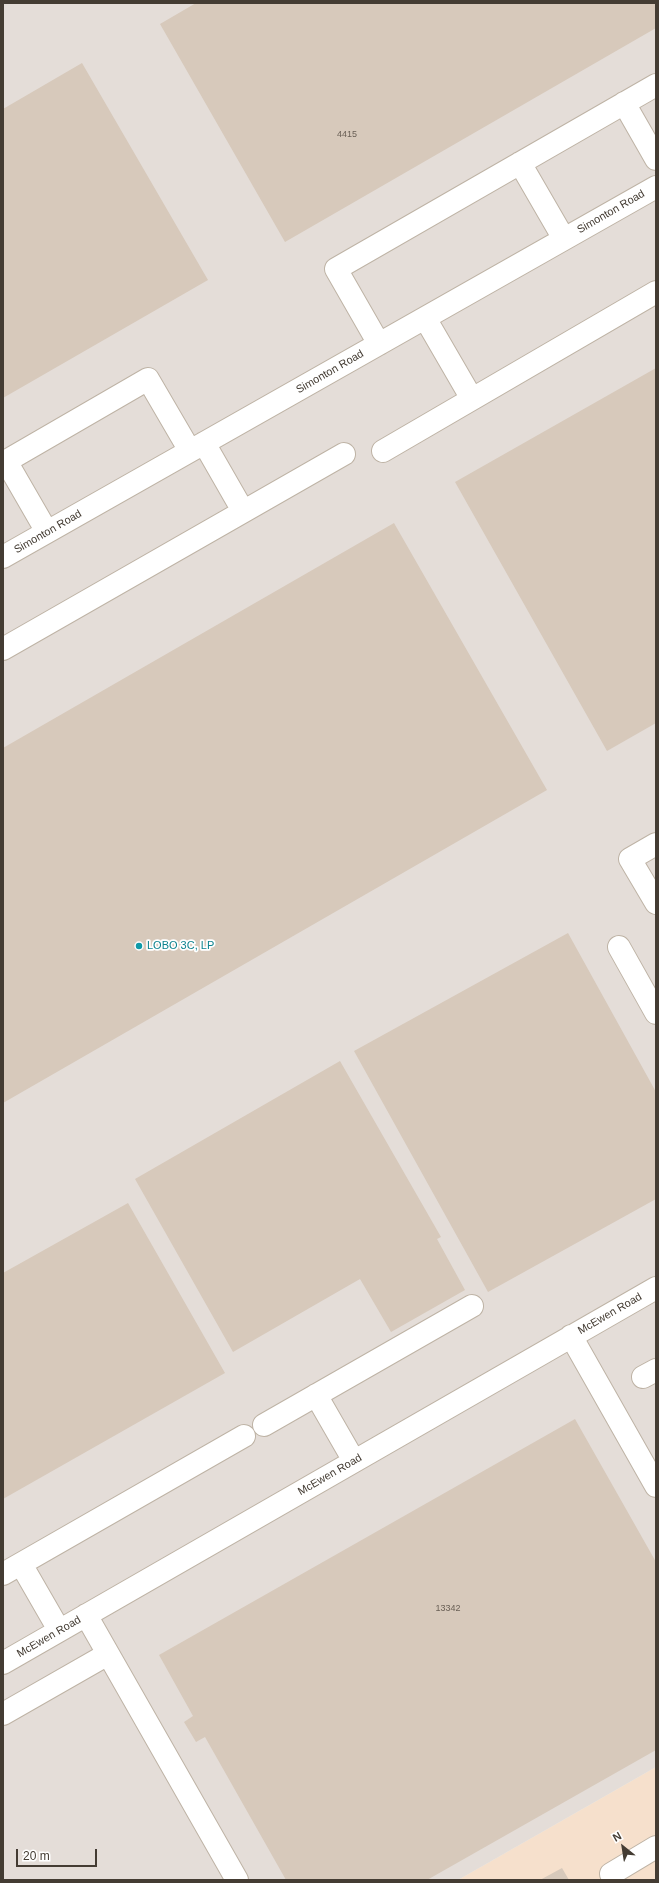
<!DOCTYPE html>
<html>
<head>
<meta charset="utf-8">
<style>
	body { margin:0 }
	#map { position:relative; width:659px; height:1883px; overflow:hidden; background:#f2ece3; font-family:Helvetica,sans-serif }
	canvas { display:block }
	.frame { position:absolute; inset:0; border:4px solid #443c33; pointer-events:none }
	.north { position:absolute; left:603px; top:1827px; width:40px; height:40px; -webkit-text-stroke:3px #fff; paint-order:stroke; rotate:330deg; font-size:11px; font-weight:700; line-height:16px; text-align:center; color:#443c33 }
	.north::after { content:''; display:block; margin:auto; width:14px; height:18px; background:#443c33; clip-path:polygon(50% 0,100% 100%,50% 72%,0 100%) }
	.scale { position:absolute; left:16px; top:1849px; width:81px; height:18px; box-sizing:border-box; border:2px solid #443c33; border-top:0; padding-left:5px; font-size:12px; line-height:14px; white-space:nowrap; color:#443c33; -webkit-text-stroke:3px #fff; paint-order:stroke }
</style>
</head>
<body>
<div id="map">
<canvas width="659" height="1883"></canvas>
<div class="frame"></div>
<div class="north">N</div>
<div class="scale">20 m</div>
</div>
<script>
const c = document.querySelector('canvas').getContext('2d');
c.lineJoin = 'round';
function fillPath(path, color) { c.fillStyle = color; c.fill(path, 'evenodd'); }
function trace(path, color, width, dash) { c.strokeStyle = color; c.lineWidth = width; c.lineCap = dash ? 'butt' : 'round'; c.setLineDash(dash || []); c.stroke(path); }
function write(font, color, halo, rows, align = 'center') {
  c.font = font + ' Helvetica,sans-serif'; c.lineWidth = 3.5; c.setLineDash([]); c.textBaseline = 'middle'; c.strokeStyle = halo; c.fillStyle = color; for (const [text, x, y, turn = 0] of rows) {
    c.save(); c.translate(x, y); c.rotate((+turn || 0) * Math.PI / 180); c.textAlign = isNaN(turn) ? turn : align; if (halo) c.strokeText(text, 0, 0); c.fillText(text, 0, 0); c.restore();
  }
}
const commercial = new Path2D(`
	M656,1767v113h-198z`);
const industrial = new Path2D(`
	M3,3h653v1764l-198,113h-455z`);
const building = new Path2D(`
	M196,3h460v25l-371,214 -125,-218z
	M82,63l126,217 -205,118v-289z
	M656,368v355l-49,28 -152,-269z
	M394,523l153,267 -544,313v-355z
	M568,933l88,159v107l-168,93 -134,-241z
	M340,1061l101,176 -4,2 28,51 -74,42 -31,-53 -127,73 -98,-173z
	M128,1203l97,170 -222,126v-226z
	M575,1419l81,143v188l-229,130h-141l-81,-143 -9,5 -12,-20 9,-6 -34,-61z
	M562,1868l7,12h-29z`);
const minor = new Path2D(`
	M624,103l32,56
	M520,163l44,76
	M425,318l47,81
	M379,344l-43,-75 320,-184
	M204,443l39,68
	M383,451l273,-159
	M6,461l41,71
	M3,463l145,-84 42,72
	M3,557l653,-370
	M3,649l341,-195
	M656,844l-26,15 26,44
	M619,947l37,66
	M571,1336l85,150
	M643,1377l13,-7
	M316,1395l38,66
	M264,1425l208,-119
	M21,1564l38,66
	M3,1574l241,-138
	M86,1615l151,265
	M3,1663l653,-375
	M3,1714l105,-60
	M611,1874l45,-27`);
const markers = [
	[139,946,4,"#0f9aa8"]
];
const numberNames = [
	["4415",347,135],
	["13342",448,1609]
];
const streetNames = [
	["Simonton Road",611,212,-30],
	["Simonton Road",330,372,-30],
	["Simonton Road",48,532,-30],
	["McEwen Road",610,1314,-30],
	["McEwen Road",330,1475,-30],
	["McEwen Road",49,1637,-30]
];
const cultureNames = [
	["LOBO 3C, LP",147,946]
];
fillPath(commercial, '#f6e0cc');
fillPath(industrial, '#e4ddd8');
fillPath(building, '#d7c9bb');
trace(minor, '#beb3a5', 24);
trace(minor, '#fff', 22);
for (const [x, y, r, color] of markers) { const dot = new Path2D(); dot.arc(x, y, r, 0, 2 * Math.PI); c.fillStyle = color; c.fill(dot); trace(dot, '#fff', 1.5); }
write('9px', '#695f55', null, numberNames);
write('11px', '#443c33', '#fff', streetNames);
write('11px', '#0d838f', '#fff', cultureNames, 'left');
</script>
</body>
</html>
